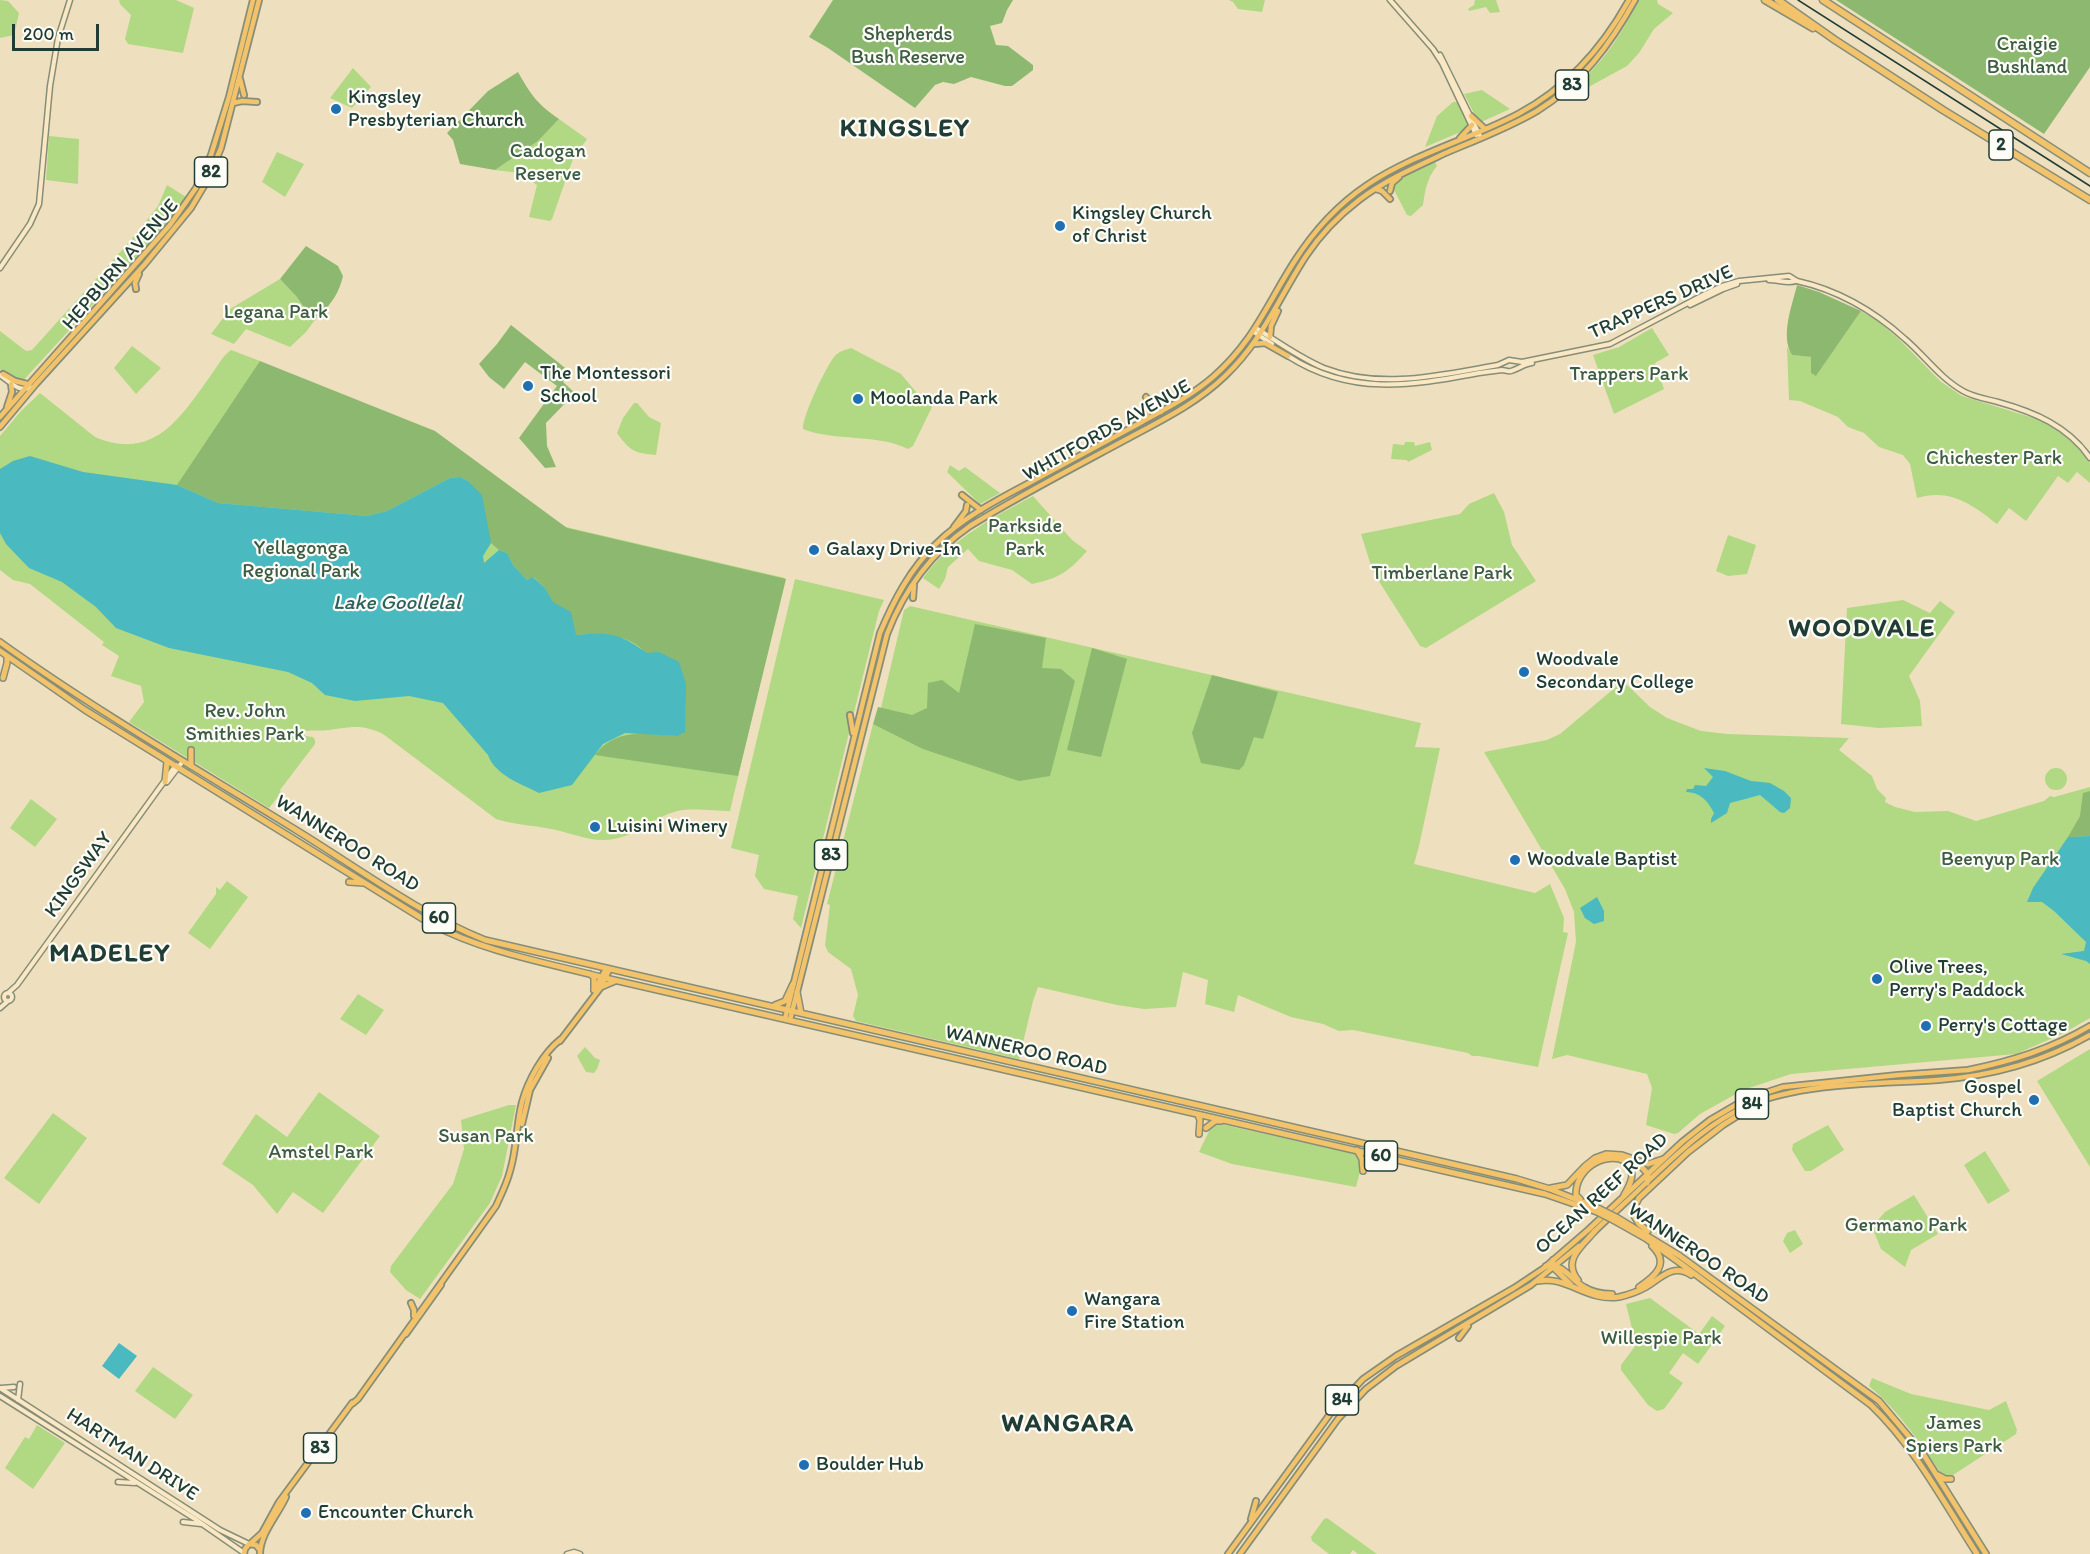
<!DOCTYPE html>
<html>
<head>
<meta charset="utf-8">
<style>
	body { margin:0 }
	#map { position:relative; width:2090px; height:1554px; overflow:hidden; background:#eee0bf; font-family:Itim,sans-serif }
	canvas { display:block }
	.scale { position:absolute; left:12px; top:24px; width:87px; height:27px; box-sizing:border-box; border:3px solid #1f3d34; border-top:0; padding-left:8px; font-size:18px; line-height:21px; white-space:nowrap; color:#1f3d34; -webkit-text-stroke:4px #fdfcf7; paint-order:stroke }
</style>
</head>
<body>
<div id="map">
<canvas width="2090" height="1554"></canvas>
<div class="scale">200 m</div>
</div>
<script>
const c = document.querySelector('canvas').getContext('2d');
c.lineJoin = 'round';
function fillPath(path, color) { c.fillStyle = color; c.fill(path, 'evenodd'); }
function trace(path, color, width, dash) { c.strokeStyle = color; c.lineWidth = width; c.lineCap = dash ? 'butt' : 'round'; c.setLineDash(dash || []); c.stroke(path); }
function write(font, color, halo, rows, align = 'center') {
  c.font = font + ' Itim,sans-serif'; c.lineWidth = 4.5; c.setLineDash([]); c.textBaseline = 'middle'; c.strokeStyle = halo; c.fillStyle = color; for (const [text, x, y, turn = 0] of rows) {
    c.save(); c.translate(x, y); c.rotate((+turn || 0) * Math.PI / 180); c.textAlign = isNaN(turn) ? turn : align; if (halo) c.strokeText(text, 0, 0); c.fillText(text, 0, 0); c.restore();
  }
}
const green = new Path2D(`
	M0,0l8,1 11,12 -5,22 -14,3z
	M119,0h57l18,8 -11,45 -55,-9 -3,-5 6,-24 -11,-11z
	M1229,0h36l-3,12 -24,-3 -5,-7z
	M1475,0h21l4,12 -10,1 -4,-6 -17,4 -1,-2 6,-4z
	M1639,0h18l1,4 15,9 -19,16 -15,24 -12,13 -44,24 -5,-7c28,-23 44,-51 61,-83z
	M353,68l18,19 -19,21 -22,-10z
	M1482,90l28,19 -31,14 -15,-29z
	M1453,102h5l12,26 -45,19 12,-31z
	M559,119l28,20 -14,20 -21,60 -2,2 -21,-4 8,-32 -17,-12 -25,-3 43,-29z
	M49,136l30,3 -1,45 -32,-4z
	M277,152l27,12 -19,33 -23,-15z
	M1434,160l3,6c-10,12 -12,24 -14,39l-12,11 -4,-1 -14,-27 5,-7z
	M167,185l19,12 -6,11 -29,33 -131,143 -20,-15v-38l26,20 6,-1 99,-110 27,-34z
	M280,279l16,17 18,25 -8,11 -16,15 -44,-18 -12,15 -23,-10 19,-25z
	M1861,311l14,8 24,20 41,42 22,15 78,24 22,13 17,14 11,16v20l-13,-11 -9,11 -10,-7 -32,45 -17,-13 -12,16c-25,-20 -48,-36 -80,-26l-7,-34 -7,-9 -24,-8 -15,-14 -16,-6 -10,-10 -38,-16 -11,-1 -2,-53 5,8 20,2 4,19z
	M1652,328l17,27 -14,8 9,26 -50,25 -21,-59 26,-8z
	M132,346l29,22 -25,26 -22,-26z
	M851,348l50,26 21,25 8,3 2,5 -19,39 -5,3c-33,-16 -72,-7 -105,-20 -1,-12 23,-63 32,-73 4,-5 10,-6 16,-8z
	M231,350l29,11 -1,2 307,164 219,51 -55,233c-16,0 -42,-4 -56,1 -26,8 -39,26 -68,28 -19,1 -37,-8 -55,-11 -19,-4 -36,-4 -55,-10l-113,-85c-22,-10 -31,-7 -53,-4 -8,1 -16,0 -25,1v5l8,1 2,3v4l-35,46 1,3 -12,15 -140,-86 15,-20 -3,-16 -30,-10 8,-20 -17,-11 2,-3 -74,-58 -17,-4 -13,-10v-134l21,-25 19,-18 55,44c59,25 86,-20 116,-62 6,-8 12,-20 20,-25z
	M634,403h3l12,14 12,6 -5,32c-22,-2 -26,-4 -39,-22l6,-15z
	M1405,442h9l1,4 15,-4 2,8 -24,12 -1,-2 -16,-1 2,-15 11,1z
	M950,465l9,6 6,-4 35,26 -20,11 -33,-32z
	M1494,493l10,19 8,33 24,36 -110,67 -6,-2 -47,-74 -12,-38 99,-20 9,-10z
	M1033,496l39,44 15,11c-19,21 -27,27 -55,33l-20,-14 -33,-9 -11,-12 -20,18 -3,12 -6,10 -16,-11c28,-39 69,-60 110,-82z
	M1728,535l28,10 -9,29 -19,2 -12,-5z
	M795,579l89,21 -5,11 -78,317 -8,-9 5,-23 -34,-7 -9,-13 4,-21 -28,-7z
	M1903,600l27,13 10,-12 15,11 -46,64 11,25 2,25 -43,2 -38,-4 6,-116z
	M910,606l511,117 -6,24 25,1 -21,98 -5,18 121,29 15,-9 14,34 -1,14 5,1 -30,134 -59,-11h-7l-4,-3 -115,-23 -14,1 -16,-7 -32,-7 -53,-22 -4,17 -29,-8 3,-24 -25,-8 -7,35 -32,2 -27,-4 -79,-18 -5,14 -14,58 -163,-38 -3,-5 5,-21 -7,-26 -23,-17 -3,-7 5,-40 -3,-1 46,-180 4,1 27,-115z
	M1623,681l27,26 17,11 34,13 26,3 122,4 -10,12 33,26 5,13 9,9 -1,4 10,5 20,5 33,-1 28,10 68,-20 6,-5 4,1 36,-10v231l-28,16 -46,20 -225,20 -48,16 -43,24 -22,19 -4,1 -28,-9 6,-37 -5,-14 -80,-19 -15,4 24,-117 -2,-30 -9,-23 -81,-137 63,-12 13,-6z
	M2045 779a11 11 0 1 1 22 0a11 11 0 1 1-22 0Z
	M31,799l26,20 -22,28 -25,-19z
	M227,881l21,16 -38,52 -22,-16 28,-39v-7l4,3z
	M358,994l26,16 -18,25 -26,-16z
	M585,1047l10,11 5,2 -3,9 -3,4 -8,-1 -9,-16z
	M2090,1049v118l-53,-86z
	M319,1092l61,44 -57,77 -30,-21 -16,22 -24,-29 -31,-21 34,-50 31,23z
	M509,1105h7l-14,71 -12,27 -70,96 -14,-9 -16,-18 1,-6 62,-82 11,-35 -3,-29z
	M53,1113l34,25 -48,66 -35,-26z
	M1211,1122l153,34 -8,31 -124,-23 -33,-12 11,-23z
	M1828,1125l16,25 -33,21h-6l-13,-21 1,-6z
	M1985,1151l25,40 -22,13 -24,-39z
	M1914,1195l24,39 -27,16 -6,17 -24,-18 -9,-22 13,-15z
	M1795,1230l8,14 -13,9 -7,-12 4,-8z
	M1650,1298l49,36 13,-18 13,10 -27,38 -15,-11 -14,20 14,10 -19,26 -7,2 -9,-6 -27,-35v-5l15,-20 -10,-41z
	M153,1367l40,28 -18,24 -40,-28z
	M1872,1378l39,16 78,16 17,-9 11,29 -1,4 -63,41h-11c-22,-32 -43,-64 -73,-89z
	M37,1425l28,18 -32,46 -28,-21 20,-31 4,2z
	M1327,1518l50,36h-19l-5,-4 -3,4h-21l-17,-13 -1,-4 13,-18z`);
const forest = new Path2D(`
	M833,0h180l-6,10 -5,13 -12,3 6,19 12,1 25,19v5l-21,16h-7l-34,-9 -17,7 -11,-2 -8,3 -20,23 -87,-60 -19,-11z
	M1836,0h254v67l-46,67z
	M518,72c13,23 19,32 41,47l-21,22 -43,29 -35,-6 -7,-24 -6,-7 41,-42z
	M306,246l32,20 5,10c-5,21 -14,30 -29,45l-18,-25 -16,-17z
	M1797,285l22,7 42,19 -45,65 -5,-3v-16l-19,-2c-12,-19 0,-49 5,-70z
	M511,325l58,46 -6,11 12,11 -29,30 1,23 9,21 -11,1 -26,-30 38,-52 -32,-24 -21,27 -15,-12 -10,-13 18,-20z
	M260,361l175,70 132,97 219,51 -48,197 -143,-21c22,-28 50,-21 82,-19 -6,-14 -24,-76 -31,-83 -18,-20 -45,-20 -70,-18l-23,-30 -8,-17 -11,-11 -7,3 -14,-15 -6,-12 -8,-3 -8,-7 -23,-62 -8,-4 -10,1 -63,33 -20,5 -149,-13 -41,-18z
	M975,624l71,14 -4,30 19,1 14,12 -25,95 -31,5 -96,-32 -50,-25 5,-17 34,8 15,-7 1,-25 14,-3 17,13z
	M1092,648l35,11 -26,98 -34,-7z
	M1212,675l66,17 -15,47 -9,-2 -10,28 -5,5 -38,-7 -9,-30z
	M2090,791v45l-22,1 12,-21 3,-23z`);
const water = new Path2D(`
	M30,456l53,16 94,13 41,18 149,13 20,-5 63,-33 10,-1 8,4 14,14 9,48 -8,13 1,7 15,-13 8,3 6,12 14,15 6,-3 12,11 8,14 18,10 5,23c35,-3 43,-2 71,18l12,-1 20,10 7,22 -1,48 -8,4 -52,-3 -22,11 -31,41 -33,8c-18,-9 -44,-18 -51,-38l-45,-52 -34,-7 -54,5 -30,-6 -13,-12 -24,-11 -119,-24 -53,-20 -20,-21 -34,-25 -33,-14 -23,-24 -6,-11v-64l13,-8z
	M1704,768l21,3 26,10 19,2 14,8 7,7 -1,10 -6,5 -4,-1 -20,-17 -30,8 -3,10 -16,10v-4l3,-6c-6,-12 -14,-21 -28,-21l1,-3h6l2,-4 11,1 7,-9z
	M2090,836v128l-4,-3 -25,-7 23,-3 2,-9 -32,-31 -12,-9h-15l6,-14 35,-51z
	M1597,897l7,14v10l-10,3 -9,-6 -5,-10z
	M119,1343l18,13 -18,23 -17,-13z`);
const secondary = new Path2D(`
	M1390,0l43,49 9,14 34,72
	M1440,55l41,83
	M0,268l30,-44 9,-20 11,-118 8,-48 12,-38
	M1769,280c9,0 19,4 27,1
	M1690,305l33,-16 14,-5
	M1256,328c22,14 44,30 68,40 57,22 116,7 174,-3l11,-5 13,2 88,-18 95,-50 17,-8 17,-5 50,-5 8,5c41,9 77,30 108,58 20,17 35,39 58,52 10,6 24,8 35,11 36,10 70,24 92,56
	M1254,332l18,12
	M1288,356c62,40 122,30 191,17 7,-1 15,-2 23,-3 3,0 6,2 9,1 7,-2 13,-7 21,-8
	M0,375c11,8 19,18 33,12
	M167,782l16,-21
	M4 997a4 4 0 1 1 8 0a4 4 0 1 1-8 0Z
	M8,993l9,-8 13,-18 146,-202
	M0,1008l8,-7
	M0,1388l220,142 29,14
	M1,1388l13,-1
	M0,1396l195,123 49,34
	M18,1400l2,-16
	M118,1482l17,1
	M183,1522l18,2
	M567,1554l7,-2 6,2`);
const primary = new Path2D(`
	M240,79l4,16
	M233,103l9,-2 15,1
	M1471,116l14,13
	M1460,138l12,-13
	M1376,189l6,2 8,8
	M1390,191l2,-8 7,-6
	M136,289l-1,-6 4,-9
	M1270,337l1,-11 7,-15
	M1254,344l11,-1 23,13
	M3,374l12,7 12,3
	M1146,397l15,15
	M7,407l5,-15 -1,-8
	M0,417l170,-192 26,-37 15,-33 18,-58 24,-97
	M1140,420l7,-5 2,-7
	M0,427l36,-43 109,-120 46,-56 16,-27 14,-33 38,-148
	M962,495l19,15
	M954,527l12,-16 1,-6
	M913,598l1,-13
	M850,715l3,18
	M594,990l12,-21
	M785,1019l95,-386c14,-33 30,-64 56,-89 26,-26 61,-44 93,-61 37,-20 74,-40 111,-60 25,-14 51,-27 73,-46 41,-36 53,-71 81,-115 19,-30 43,-57 73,-77 46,-31 101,-45 151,-71 49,-26 84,-65 111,-114
	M790,1020l97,-386c17,-44 44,-81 83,-108 51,-31 103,-58 155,-86 35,-19 71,-36 100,-64 38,-36 53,-77 81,-120 14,-21 32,-40 53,-56 28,-21 59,-34 91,-49 29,-12 60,-24 87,-40 44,-27 73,-66 98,-111
	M560,1041l41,-54 8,-17
	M522,1124l8,-34 18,-32
	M1594,1232c17,-17 36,-33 53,-50 31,-29 62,-60 102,-77 56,-23 129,-21 189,-25 54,-4 105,-18 152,-45
	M411,1303l3,7v6
	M406,1334l35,-49
	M1459,1338l9,-12
	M352,1404l6,-5 138,-193c5,-11 11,-23 14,-35 7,-22 6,-46 12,-69 6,-22 21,-49 39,-63
	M1251,1519l5,-18
	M250,1544l12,-11 17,-31 73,-99
	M244,1554l1,-5 4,-5 7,1 4,5
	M260,1554c0,-20 18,-39 26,-57
	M1228,1554l102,-140 33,-35 33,-23 118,-68 30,-20 44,-38 94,-88 28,-22 36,-21 37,-12 115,-12 70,-5c44,-9 83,-21 122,-44
	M1240,1554l98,-135 28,-30 30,-23 135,-81 48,-39`);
const trunk = new Path2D(`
	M0,642c95,68 197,127 296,188 62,38 122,83 189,110l1032,239 33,10 50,20
	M0,651l85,59 346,214c54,28 112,38 170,53l944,217 52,18
	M3,678l4,-15v-6
	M191,766v-16
	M165,782l2,-21
	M349,882l14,1
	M590,974l4,3v13
	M601,987l14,-6
	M797,992l4,21
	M775,1005l10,-4 8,-17
	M1198,1115l2,5 -1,14
	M1206,1128l9,-7h6
	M1357,1150l5,9 1,12
	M1636,1161l12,13 -1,9
	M1369,1163l13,-6
	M1551,1188l16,-3 18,-19 10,-8 11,-4 16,1 26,9 15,-5
	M1580,1199l-4,-4c-1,-24 26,-44 49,-34 12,11 6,22 -1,34
	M1616,1217l64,39 199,145 43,51 64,102
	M1613,1220l32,18 35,25 191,142c44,42 73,98 106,149
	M1648,1231l-9,-7 -5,-8v-8l5,-10 49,-46 35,-27 38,-24
	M1553,1260l-1,6 19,19
	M1546,1266c16,-4 25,14 38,21 8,5 19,7 28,7
	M1578,1280c-16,-20 4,-34 17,-49
	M1538,1281c28,-6 49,21 81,16 9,-2 18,-5 27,-10 15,-9 27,-24 45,-12
	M1639,1287c15,-10 32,-23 13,-41
	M1938,1475l7,4h6`);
const motorway = new Path2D(`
	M1765,0l48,28
	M1778,0l57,40 108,70 147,90
	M1823,0l267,173`);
const rail = new Path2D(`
	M1798,0l292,186`);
const trunkBridge = new Path2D(`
	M1600,1209l16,8
	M1597,1212l16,8`);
const markers = [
	[336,109,6,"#1f6fb2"],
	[1060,226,6,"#1f6fb2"],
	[528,386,6,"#1f6fb2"],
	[858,399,6,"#1f6fb2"],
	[814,550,6,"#1f6fb2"],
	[1524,672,6,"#1f6fb2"],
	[595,827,6,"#1f6fb2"],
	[1515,860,6,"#1f6fb2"],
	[1877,979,6,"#1f6fb2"],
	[1926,1026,6,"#1f6fb2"],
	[2034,1100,6,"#1f6fb2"],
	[1072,1311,6,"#1f6fb2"],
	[804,1465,6,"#1f6fb2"],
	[306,1513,6,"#1f6fb2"]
];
const shields = [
	[1572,85,33],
	[2001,145,24],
	[211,172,33],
	[831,855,33],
	[439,918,33],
	[1752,1104,33],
	[1381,1156,33],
	[1342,1400,33],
	[320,1448,33]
];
const shieldNames = [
	["83",1572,85],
	["2",2001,145],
	["82",211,172],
	["83",831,855],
	["60",439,918],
	["84",1752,1104],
	["60",1381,1156],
	["84",1342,1400],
	["83",320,1448]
];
const parkNames = [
	["Shepherds",908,35],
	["Bush Reserve",908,58],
	["Craigie",2027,45],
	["Bushland",2027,68],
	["Cadogan",548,152],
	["Reserve",548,175],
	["Legana Park",276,313],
	["Trappers Park",1629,375],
	["Chichester Park",1994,459],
	["Parkside",1025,527],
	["Park",1025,550],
	["Yellagonga",301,549],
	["Regional Park",301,572],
	["Timberlane Park",1442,574],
	["Rev. John",245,712],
	["Smithies Park",245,735],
	["Beenyup Park",2000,860],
	["Susan Park",486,1137],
	["Amstel Park",321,1153],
	["Germano Park",1906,1226],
	["Willespie Park",1661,1339],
	["James",1954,1424],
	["Spiers Park",1954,1447]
];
const poiNames = [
	["Kingsley",348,98],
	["Presbyterian Church",348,121],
	["Kingsley Church",1072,214],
	["of Christ",1072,237],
	["The Montessori",540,374],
	["School",540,397],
	["Moolanda Park",870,399],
	["Galaxy Drive-In",826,550],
	["Woodvale",1536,660],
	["Secondary College",1536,683],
	["Luisini Winery",607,827],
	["Woodvale Baptist",1527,860],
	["Olive Trees,",1889,968],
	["Perry's Paddock",1889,991],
	["Perry's Cottage",1938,1026],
	["Gospel",2022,1088,"right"],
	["Baptist Church",2022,1111,"right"],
	["Wangara",1084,1300],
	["Fire Station",1084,1323],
	["Boulder Hub",816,1465],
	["Encounter Church",318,1513]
];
const streetNames = [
	["HEPBURN AVENUE",121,265,-49],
	["TRAPPERS DRIVE",1661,303,-24],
	["WHITFORDS AVENUE",1107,431,-29],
	["WANNEROO ROAD",347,844,32],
	["KINGSWAY",79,875,-54],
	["WANNEROO ROAD",1026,1051,13],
	["OCEAN REEF ROAD",1602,1194,-42],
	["WANNEROO ROAD",1698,1254,34],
	["HARTMAN DRIVE",132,1455,33]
];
const waterNames = [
	["Lake Goollelal",397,604]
];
const districtNames = [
	["KINGSLEY",905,129],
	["WOODVALE",1862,629],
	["MADELEY",110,954],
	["WANGARA",1068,1424]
];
fillPath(green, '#b1d882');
fillPath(forest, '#8cb870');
fillPath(water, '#4ab9c0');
trace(secondary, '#868e7a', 7);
trace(primary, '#868e7a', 8);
trace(trunk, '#868e7a', 8);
trace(motorway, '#868e7a', 9);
trace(secondary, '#fae7c3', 4);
trace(primary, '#f2c36a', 4.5);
trace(trunk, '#f2c36a', 5);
trace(motorway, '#f2c36a', 6);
trace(rail, '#1f3d34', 1.5);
trace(trunkBridge, '#868e7a', 8, []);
trace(trunkBridge, '#f2c36a', 5);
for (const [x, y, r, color] of markers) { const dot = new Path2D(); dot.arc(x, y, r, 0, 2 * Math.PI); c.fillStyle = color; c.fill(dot); trace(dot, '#fdfcf7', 2); }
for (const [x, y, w] of shields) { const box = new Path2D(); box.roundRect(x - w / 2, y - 15, w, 30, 4.5); c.fillStyle = '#fdfcf7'; c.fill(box); trace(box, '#1f3d34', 1.5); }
write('bold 18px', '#1f3d34', null, shieldNames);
write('20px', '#3c5c44', '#fdfcf7', parkNames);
write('20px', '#1f3d34', '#fdfcf7', poiNames, 'left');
write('20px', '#1f3d34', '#fdfcf7', streetNames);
write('italic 21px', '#2c625e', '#fdfcf7', waterNames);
c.letterSpacing = '1.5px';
write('bold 26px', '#1f3d34', '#fdfcf7', districtNames);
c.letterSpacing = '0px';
</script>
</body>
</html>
